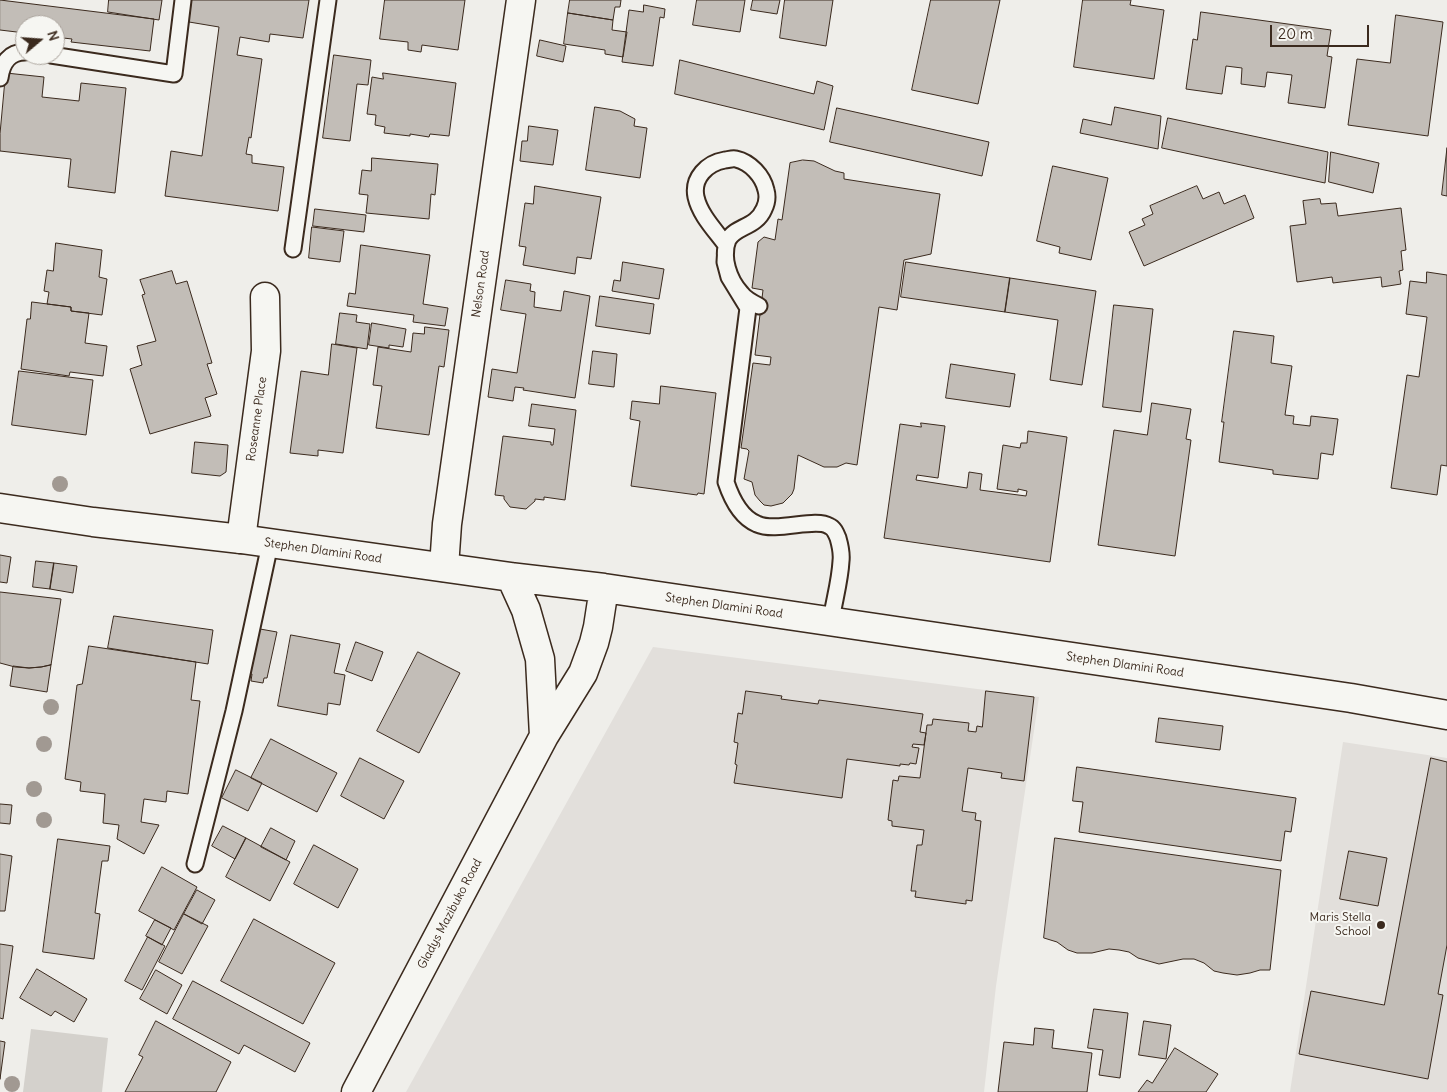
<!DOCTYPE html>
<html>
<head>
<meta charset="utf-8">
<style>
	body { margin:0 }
	#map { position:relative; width:1447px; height:1092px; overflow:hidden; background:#efeeea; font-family:Delius,sans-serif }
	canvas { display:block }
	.north { position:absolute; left:15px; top:15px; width:50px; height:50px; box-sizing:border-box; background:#f6f6f2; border:1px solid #aba49d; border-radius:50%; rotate:72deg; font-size:14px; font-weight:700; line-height:20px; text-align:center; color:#3b2a1e }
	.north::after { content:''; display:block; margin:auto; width:18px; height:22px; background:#3b2a1e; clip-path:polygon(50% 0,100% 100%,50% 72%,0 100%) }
	.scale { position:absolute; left:1270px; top:25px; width:99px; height:22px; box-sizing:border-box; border:2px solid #3b2a1e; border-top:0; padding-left:6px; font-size:15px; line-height:18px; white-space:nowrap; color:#3b2a1e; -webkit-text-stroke:4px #f6f6f2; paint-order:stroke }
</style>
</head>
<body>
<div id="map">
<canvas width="1447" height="1092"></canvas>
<div class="north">N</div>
<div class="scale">20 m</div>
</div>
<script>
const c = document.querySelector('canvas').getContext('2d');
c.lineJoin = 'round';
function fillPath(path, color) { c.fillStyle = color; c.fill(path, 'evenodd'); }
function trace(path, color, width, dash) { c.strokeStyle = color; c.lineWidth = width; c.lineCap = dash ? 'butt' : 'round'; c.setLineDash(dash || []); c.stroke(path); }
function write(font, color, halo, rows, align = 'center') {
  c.font = font + ' Delius,sans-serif'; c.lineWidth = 4; c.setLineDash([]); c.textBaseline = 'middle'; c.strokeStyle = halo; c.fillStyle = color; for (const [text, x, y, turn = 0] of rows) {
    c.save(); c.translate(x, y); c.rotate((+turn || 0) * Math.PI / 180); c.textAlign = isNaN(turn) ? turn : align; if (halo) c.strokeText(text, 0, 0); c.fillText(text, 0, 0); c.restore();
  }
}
const built = new Path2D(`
	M653,647l386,50 -43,289 -12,106h-578z
	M1343,742l104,16v334h-157z`);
const green = new Path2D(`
	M31,1029l77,9 -6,54h-79z`);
const building = new Path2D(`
	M0,0l154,19 -4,32 -79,-9 1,-3 -17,-2v-12h-30v8l-25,-3z
	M109,0h53l-3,20 -51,-8z
	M192,0h117l-6,38 -33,-4 -1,8 -29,-5 -3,18 25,4 -11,79 -2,-1 -3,17 6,1v8l32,4 -6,44 -113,-15 6,-45 31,5 17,-129 -30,-5z
	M385,0h80l-7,50 -36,-5 -1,7 -13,-2v-8l-28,-3z
	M570,0h51l-1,7h-5l-2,13 -45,-7z
	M697,0h48l-5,32 -47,-7z
	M753,0h27l-3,14 -26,-4z
	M785,0h48l-7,46 -46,-8z
	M931,0h69l-22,104 -66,-14z
	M1083,0h48l-1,5 34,5 -10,69 -80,-12z
	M644,5l21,4 -1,9 -4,-1 -7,49 -31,-4 7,-52 14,2z
	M1201,12l130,18 -4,26 5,1 -7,51 -37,-5 4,-28 -25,-3 -2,15 -24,-3 1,-16 -16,-2 -4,28 -36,-5 7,-50 4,1z
	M568,13l45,7 -1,10 15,2 -4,25 -18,-3v-4l-41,-6z
	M1396,15l47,7 -15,114 -80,-11 9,-66 33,4z
	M540,40l26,6 -3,16 -26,-6z
	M334,55l37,5 -3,25 -11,-1 -7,57 -27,-3z
	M680,60l134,34 3,-13 16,5 -9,44 -149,-36z
	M6,73l38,4 -2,20 37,4 2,-18 45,5 -11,105 -47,-6 3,-28 -71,-8v-17z
	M383,73l73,10 -7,53 -19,-2 -1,3 -19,-3v2l-26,-3 1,-6 -10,-2 1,-10 -9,-1 5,-37 11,2z
	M595,107l25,4 15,8 -1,7 13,2 -7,50 -54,-8z
	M1115,107l46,9 -3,33 -78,-16 3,-14 28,6z
	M837,108l152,34 -7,34 -152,-34z
	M1168,118l160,34 -3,31 -163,-35z
	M529,126l29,4 -5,35 -33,-4 2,-20h5z
	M1447,148v48l-5,-1z
	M1331,152l48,11 -6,30 -44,-11z
	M372,158l66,6 -3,31 -4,-1 -2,25 -63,-6 2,-18 -9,-1 3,-24 9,1z
	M803,160l11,1 21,10 9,2v6l96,15 -9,60 -27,6 -7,50 -18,-3 -22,158 -11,-2 -9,4h-13l-26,-12 -4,34 -2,5 -9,9 -12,3 -7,-1 -4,-4 -5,-6 -3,-13 -8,-3 5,-28 -2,-2 -6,-1 12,-85 17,2 1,-8 -16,-2 8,-65 -11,-2 6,-46 6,-5 11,3 3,-21 4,1 8,-57z
	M1053,166l55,12 -17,82 -32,-7 1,-6 -23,-6z
	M535,186l66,11 -10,62 -14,-2 -2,17 -52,-9 3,-18 -7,-1 6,-43 8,1z
	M1197,186l6,13 16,-7 5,12 21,-9 9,23 -110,48 -15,-34 16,-7 -3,-6 11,-5 -3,-8z
	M1320,199l1,5 15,-1 2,13 63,-8 5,42 -5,1 2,19 -4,1 2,13 -19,3 -1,-10 -48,6 -1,-6 -35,5 -7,-56 16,-2 -3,-23z
	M315,209l51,6 -2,17 -51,-6z
	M312,227l32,4 -4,31 -31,-4z
	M56,243l46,7 -3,27 8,2 -5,36 -31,-4v-4l-24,-3 2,-12 -5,-1 3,-21 6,1z
	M361,245l69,10 -7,49 25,4 -3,18 -32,-4 1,-7 -67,-9 2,-13 6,1z
	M623,262l41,7 -5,30 -47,-8 2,-11 6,1z
	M906,262l104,16 -5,34 -104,-15z
	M172,271l4,13 11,-3 25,82 -5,1 10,30 -12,4 6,18 -61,18 -20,-65 12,-4 -5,-19 19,-5 -14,-46 3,-1 -5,-14z
	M1427,272l20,3v191l-6,-1 -4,30 -46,-7 16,-113 12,2 8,-60 -21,-3 4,-33 16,2z
	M1010,278l86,13 -14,94 -32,-5 8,-60 -53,-8z
	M506,280l25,4 -1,7 5,1 -1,15 27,4 3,-20 26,5 -15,102 -52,-8 1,-2 -9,-1 -2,14 -25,-4 4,-28 25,4 9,-59 -25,-4z
	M600,296l54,8 -4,30 -54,-8z
	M32,302l39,5v4l18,2 -4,30 22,3 -4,30 -33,-4 -1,4 -48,-7 6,-50h3z
	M1114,305l39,4 -12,103 -38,-5z
	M340,313l17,2 -1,7 14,2 -3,25 -31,-5z
	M372,323l34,6 -3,18 -14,-2v3l-20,-3z
	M425,327l24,3 -5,37 -5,-1 -10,69 -53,-7 6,-42 -9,-1 5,-38 33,5 2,-19 11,1z
	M1234,331l40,5 -3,27 21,3 -7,49 9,1 -1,8 17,2 1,-10 27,3 -5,36 -12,-2 -3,26 -45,-5v-4l-54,-8 5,-40h-2z
	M332,344l25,4 -14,105 -25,-3v6l-28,-3 11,-82 27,4z
	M593,351l24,3 -3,33 -25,-3z
	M951,364l64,10 -5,33 -64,-9z
	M19,371l74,9 -7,55 -74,-10z
	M661,386l55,7 -12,101 -6,-1 -1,2 -66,-9 9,-65 -10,-2 2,-18 27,3z
	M1152,403l39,6 -5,30 5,1 -16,116 -77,-11 16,-115 33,5z
	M532,404l44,6 -11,90 -21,-3v3l-9,-1v2l-9,8 -16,-2 -6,-8v-3l-9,-1 8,-59 48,6v3h2l2,-16 -26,-3z
	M921,423l24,3 -7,52 -21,-3 -1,5 51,8 2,-16 13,2 -2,16 46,6 1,-5 -9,-2v3l-21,-3 6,-44 17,3 1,-5h6l1,-12 39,6 -17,125 -166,-24 16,-114 21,3z
	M195,442l33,3 -2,27 -6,4 -28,-3z
	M0,555l11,2 -4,26 -7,-1z
	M36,561l18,2 -4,26 -17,-2z
	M54,563l23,3 -4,27 -23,-4z
	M0,592l61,7 -10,66 -10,2 -12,1 -14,-1 -15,-4z
	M114,616l99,14 -5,34 -100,-16z
	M260,629l17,3 -10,46h-3l-1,5 -12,-2 1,-7h-2z
	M291,635l49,9 -6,29 11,2 -5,30 -12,-2 -1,12 -49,-9z
	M356,642l27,10 -11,29 -26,-10z
	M89,646l107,16 -5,38 9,1 -12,93 -21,-3 -1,11 -22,-3 -3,23 18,3 -15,29 -27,-15 2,-14 -16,-2 2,-29 -25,-3 1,-9 -16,-3 12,-94 5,-1z
	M418,652l42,21 -41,80 -42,-22z
	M51,665l-4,27 -37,-6 3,-20 16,2 12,-1z
	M746,691l36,5 -1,3 37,5 1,-4 104,14 -3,18 6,1 -2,12 -11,-1 -1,3 7,1 -3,16 -6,-1 -1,2 -9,-1v2l-53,-7 -5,39 -108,-15 3,-18 -2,-1 3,-21 -4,-1 4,-29 4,1z
	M986,691l48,6 -10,84 -23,-3 1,-5 -34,-5 -6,43 14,2 -1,7 6,1 -9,80 -6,-1v4l-51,-7 1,-6h-5l6,-46h5l2,-15 -32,-4v-5l-4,-1 5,-40 5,1 1,-5 21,2 7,-53h5l1,-6 36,4 -1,8 8,1 1,-6 5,1z
	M1159,718l64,8 -3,24 -64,-8z
	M271,739l66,34 -20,39 -66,-34z
	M360,758l44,23 -20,38 -43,-23z
	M1431,758l16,4v183l-9,49 5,1 -15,84 -129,-25 12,-63 73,14z
	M1077,767l219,31 -5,34 -6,-1 -4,30 -202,-29 4,-30 -10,-1z
	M236,770l26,13 -14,28 -26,-13z
	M0,804l12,1 -2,19 -10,-1z
	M223,826l23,12 -11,21 -23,-13z
	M271,828l24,13 -9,19 -25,-13z
	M246,838l44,24 -20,39 -44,-24z
	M1055,838l226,32 -11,100h-10l-10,3 -13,2 -14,-2 -9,-2 -10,-8 -10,-4h-11l-24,5 -21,-6 -9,-6 -10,-2 -10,-1 -17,4h-15l-9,-3 -11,-8 -13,-4z
	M58,839l52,7 -2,15h-6l-7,52 5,1 -6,45 -51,-7z
	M314,845l44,24 -20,39 -44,-24z
	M1349,851l38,7 -9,48 -38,-7z
	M0,854l12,2 -7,55h-5z
	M162,867l35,20 -23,43 -35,-19z
	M197,890l18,10 -13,24 -18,-10z
	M184,914l24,12 -26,48 -23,-12z
	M254,919l81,44 -32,61 -82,-43z
	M155,920l16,8 -9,17 -16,-9z
	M148,937l17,9 -23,44 -17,-9z
	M0,944l13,2 -10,73 -3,-1z
	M37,969l50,30 -13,23 -19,-11 -4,5 -31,-18z
	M156,970l26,15 -15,29 -27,-15z
	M193,981l117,62 -15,29 -51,-27 -5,9 -66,-35z
	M1094,1009l34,4 -8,65 -21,-3 4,-25 -15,-2z
	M156,1021l75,41 -15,30h-91l18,-35 -4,-2z
	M1144,1021l27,4 -5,34 -27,-4z
	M1035,1028l19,2 -2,18 40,5 -5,39h-89l6,-50 29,3z
	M0,1041l5,1 -5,37z
	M1175,1048l43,26 -12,18h-68l9,-12 5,3z`);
const lane = new Path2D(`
	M51,55l123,19 9,-74
	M0,78c2,-15 9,-26 25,-26
	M293,249l35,-249
	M759,306c-6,-3 -14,-7 -18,-13 -12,-13 -20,-36 -13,-53 7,-14 28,-12 36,-31 3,-6 4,-12 2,-19 -3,-14 -16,-28 -30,-31 -4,-1 -8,1 -11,1 -18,3 -33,18 -29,37 4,18 19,33 30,48l-1,17 4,15 19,31 -22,174c5,15 14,35 31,42 20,9 58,-7 72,2 5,2 7,7 9,12 2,7 4,15 3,23 -1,20 -7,40 -10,60
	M195,864l39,-153 36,-167`);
const street = new Path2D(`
	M241,539l25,-188 -1,-54
	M444,567l3,-43 74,-524`);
const secondary = new Path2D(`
	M0,508l93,14 148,17 270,38 93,11 747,110 96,17
	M511,577l15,33 14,49 4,77
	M356,1092l188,-356 39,-63 11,-30 4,-16 6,-39`);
const trees = [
	[60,484],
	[51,707],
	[44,744],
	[34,789],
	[44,820],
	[12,1084]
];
const markers = [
	[1381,925,5,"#3b2a1e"]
];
const streetNames = [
	["Nelson Road",481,284,-82],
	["Roseanne Place",257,419,-82],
	["Stephen Dlamini Road",323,551,8],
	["Stephen Dlamini Road",724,606,8],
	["Stephen Dlamini Road",1125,665,8],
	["Gladys Mazibuko Road",450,914,-62]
];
const poiNames = [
	["Maris Stella",1371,918],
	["School",1371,932]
];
fillPath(built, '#e2dfdb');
fillPath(green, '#d4d1cc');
fillPath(building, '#c2bdb7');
trace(building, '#3b2a1e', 1);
trace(lane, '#3b2a1e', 19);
trace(street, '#3b2a1e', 31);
trace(secondary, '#3b2a1e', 31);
trace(lane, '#f6f6f2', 15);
trace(street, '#f6f6f2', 28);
trace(secondary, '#f6f6f2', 28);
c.fillStyle = '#a19992';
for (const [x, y] of trees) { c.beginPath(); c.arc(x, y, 8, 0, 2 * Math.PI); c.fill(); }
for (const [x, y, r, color] of markers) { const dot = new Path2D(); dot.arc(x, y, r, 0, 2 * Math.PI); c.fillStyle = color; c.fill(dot); trace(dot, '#f6f6f2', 2); }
write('12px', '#3b2a1e', '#f6f6f2', streetNames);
write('12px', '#3b2a1e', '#f6f6f2', poiNames, 'right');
</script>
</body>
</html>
